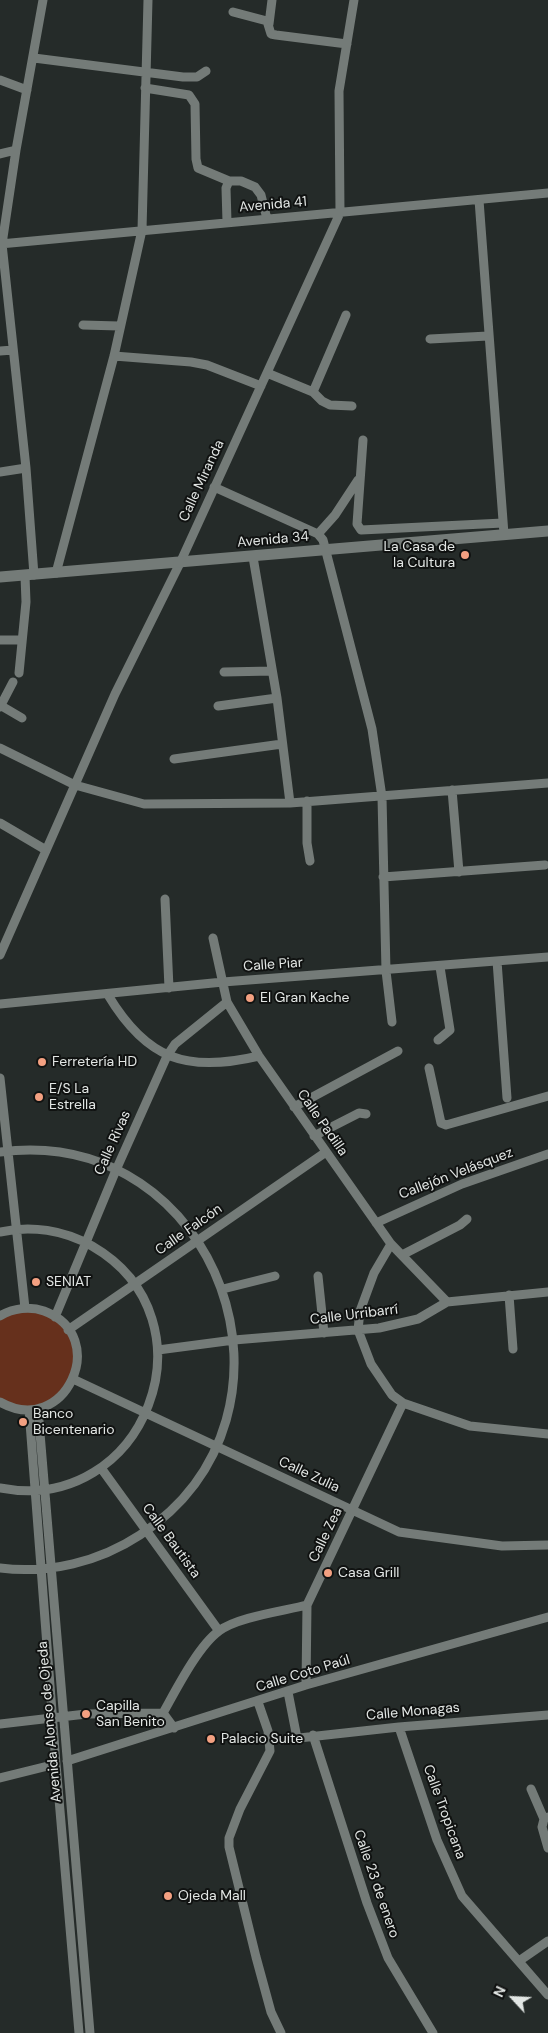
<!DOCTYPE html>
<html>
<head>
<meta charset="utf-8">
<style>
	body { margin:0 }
	#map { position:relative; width:548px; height:2033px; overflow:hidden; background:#252b29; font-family:"DM Sans",sans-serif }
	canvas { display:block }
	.north { position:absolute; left:488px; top:1973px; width:50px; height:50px; -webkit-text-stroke:4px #101211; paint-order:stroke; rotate:295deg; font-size:14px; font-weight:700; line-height:20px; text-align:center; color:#e2e6e4 }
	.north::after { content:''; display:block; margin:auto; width:18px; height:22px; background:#e2e6e4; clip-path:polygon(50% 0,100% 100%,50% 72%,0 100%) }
</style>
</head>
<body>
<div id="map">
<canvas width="548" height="2033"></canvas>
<div class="north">N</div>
</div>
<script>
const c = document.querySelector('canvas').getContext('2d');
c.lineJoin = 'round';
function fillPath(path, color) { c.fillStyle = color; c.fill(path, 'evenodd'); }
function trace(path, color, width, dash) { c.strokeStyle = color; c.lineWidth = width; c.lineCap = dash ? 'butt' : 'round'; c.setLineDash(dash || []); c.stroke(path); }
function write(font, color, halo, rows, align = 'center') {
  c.font = font + ' "DM Sans",sans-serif'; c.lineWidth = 4; c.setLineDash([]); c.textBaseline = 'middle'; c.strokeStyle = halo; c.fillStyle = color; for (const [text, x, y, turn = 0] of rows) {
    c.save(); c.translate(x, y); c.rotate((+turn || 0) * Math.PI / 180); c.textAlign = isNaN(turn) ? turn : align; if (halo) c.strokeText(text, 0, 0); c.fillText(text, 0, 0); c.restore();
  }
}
const green = new Path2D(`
	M25,1308l30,9 21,28 -7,42 -31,22 -38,-7v-86z`);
const minor = new Path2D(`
	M233,12l34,9 4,13 5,1 71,9
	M269,24l3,-24
	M34,58l149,19h14l9,-6
	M0,80l27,10
	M145,88l44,7 6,9 1,55 2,9 31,13h12l14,6 6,8 6,24
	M0,154l16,-4
	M479,200l25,334
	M227,222l-1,-34 3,-7
	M0,244l548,-51
	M83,325l36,1
	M430,339l58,-3
	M0,351l13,-1
	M114,356l77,6 16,3 54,21
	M267,373l46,19 9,9 8,4 22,1
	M313,392l33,-77
	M363,440l-6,84 4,6 142,-7
	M26,468l8,107
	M0,472l26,-4 -24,-224 14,-94 27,-150
	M214,487l104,47 5,6 49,189 10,68 4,174 6,51
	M318,534l17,-19 23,-35
	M253,557l24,141 13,105
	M56,573l58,-217 28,-126 6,-230
	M0,640h22
	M224,672l48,-1
	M19,673l7,-71 -1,-26
	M0,705l22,13
	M218,706l59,-8
	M0,707l13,-25
	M0,748l75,37 69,19 146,-1 258,-20
	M174,759l108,-15
	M452,790l7,82
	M307,801v42l3,18
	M0,823l46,27
	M383,877l162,-12
	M165,899l4,89
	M213,938l14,64 32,54 132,188 56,58
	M0,955l115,-261 65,-131 160,-350 -1,-122 15,-91
	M497,961l10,137
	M108,995c39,65 79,78 151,61
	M0,1004l223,-22 325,-25
	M438,1040l12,-10 -10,-63
	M429,1068l12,55 5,2 102,-29
	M0,1078l25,230
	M294,1107l104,-56
	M314,1136l45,-23 7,1
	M0,1152c219,-28 323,262 140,383 -41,27 -91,39 -140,33
	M376,1223l86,-39 86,-30
	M0,1232c31,-7 64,-2 92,14 128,74 53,270 -92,242
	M391,1244l-17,29 -14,38 -2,19 13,34 21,31 11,8 67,23 78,8
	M402,1255l58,-30 7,-6
	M318,1276l6,57
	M223,1289l52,-13
	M509,1295l4,54
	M0,1316c13,-8 30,-10 44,-5 68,25 21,128 -44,91
	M55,1317l61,-147 51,-114 8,-12 52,-42
	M68,1330l258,-178
	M158,1350l76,-10 145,-12 39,-9 29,-17 101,-10
	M73,1379l326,153 103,14 46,-1
	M38,1409l52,624
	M29,1410l27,354 23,269
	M101,1468l118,163
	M306,1685l1,-80 96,-202
	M288,1692l9,46
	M258,1702l10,29 2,20 -30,58 -11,29v9l27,110 15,55 10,21
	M163,1713l11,15
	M0,1724l86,-10 77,-1c13,-23 35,-67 56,-82 18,-14 65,-20 88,-26
	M399,1727l38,113 25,56 86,99
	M313,1735l54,168 21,55 45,75
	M281,1740l118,-13 149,-12
	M67,1761l239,-76 242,-68
	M0,1778l56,-14
	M531,1789l13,30
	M548,1817l-4,2 -2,8 6,21
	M519,1961l29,-20`);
const tertiary = new Path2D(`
	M0,577l548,-46`);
const markers = [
	[465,555,5,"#f3a081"],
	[250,998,5,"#f3a081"],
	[42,1062,5,"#f3a081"],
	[39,1097,5,"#f3a081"],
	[36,1282,5,"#f3a081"],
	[23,1422,5,"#f3a081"],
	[328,1573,5,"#f3a081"],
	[86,1714,5,"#f3a081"],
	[211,1739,5,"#f3a081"],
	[168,1896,5,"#f3a081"]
];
const streetNames = [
	["Avenida 41",273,205,-5],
	["Calle Miranda",202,481,-65],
	["Avenida 34",273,540,-5],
	["Calle Piar",273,965,-4],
	["Calle Padilla",322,1123,55],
	["Calle Rivas",113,1143,-66],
	["Callejón Velásquez",456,1174,-21],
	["Calle Falcón",189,1230,-35],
	["Calle Urribarrí",354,1315,-7],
	["Calle Zulia",309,1475,25],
	["Calle Zea",326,1535,-64],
	["Calle Bautista",171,1541,54],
	["Calle Coto Paúl",303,1674,-17],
	["Calle Monagas",413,1712,-5],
	["Avenida Alonso de Ojeda",50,1722,-95],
	["Calle Tropicana",444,1812,70],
	["Calle 23 de enero",376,1884,71]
];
const poiNames = [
	["La Casa de",455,547,"right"],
	["la Cultura",455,563,"right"],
	["El Gran Kache",260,998],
	["Ferretería HD",52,1062],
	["E/S La",49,1089],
	["Estrella",49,1105],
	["SENIAT",46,1282],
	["Banco",33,1414],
	["Bicentenario",33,1430],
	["Casa Grill",338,1573],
	["Capilla",96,1706],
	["San Benito",96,1722],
	["Palacio Suite",221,1739],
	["Ojeda Mall",178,1896]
];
fillPath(green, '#66301c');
trace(minor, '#747b78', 9);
trace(tertiary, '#747b78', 11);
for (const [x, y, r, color] of markers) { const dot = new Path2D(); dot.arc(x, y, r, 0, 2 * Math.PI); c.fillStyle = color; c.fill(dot); trace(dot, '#101211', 2); }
write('14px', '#e2e6e4', '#101211', streetNames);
write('14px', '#e2e6e4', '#101211', poiNames, 'left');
</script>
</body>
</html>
